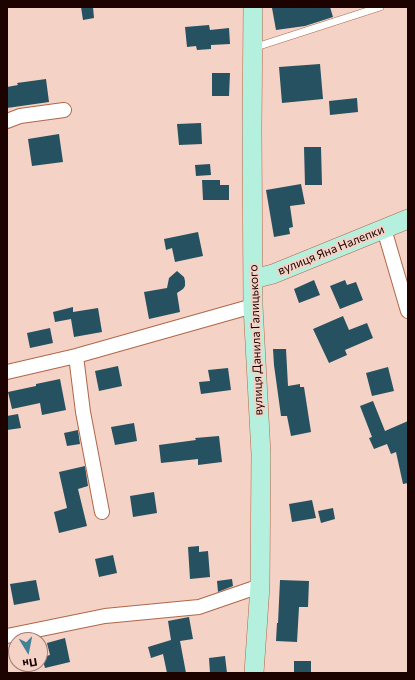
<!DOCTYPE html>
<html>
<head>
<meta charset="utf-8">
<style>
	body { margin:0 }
	#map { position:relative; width:415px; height:680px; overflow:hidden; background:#f4d2c5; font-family:Commissioner,sans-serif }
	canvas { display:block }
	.frame { position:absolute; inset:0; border:8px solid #1c0300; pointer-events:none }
	.north { position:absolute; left:8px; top:632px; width:40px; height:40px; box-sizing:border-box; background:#f4d2c5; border:1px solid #9e7f76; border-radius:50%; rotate:170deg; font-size:11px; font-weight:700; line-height:16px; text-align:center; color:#1c0300 }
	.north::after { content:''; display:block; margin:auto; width:14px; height:18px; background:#428196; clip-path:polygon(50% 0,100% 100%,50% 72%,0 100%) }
</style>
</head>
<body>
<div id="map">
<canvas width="415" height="680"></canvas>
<div class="frame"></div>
<div class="north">Пн</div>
</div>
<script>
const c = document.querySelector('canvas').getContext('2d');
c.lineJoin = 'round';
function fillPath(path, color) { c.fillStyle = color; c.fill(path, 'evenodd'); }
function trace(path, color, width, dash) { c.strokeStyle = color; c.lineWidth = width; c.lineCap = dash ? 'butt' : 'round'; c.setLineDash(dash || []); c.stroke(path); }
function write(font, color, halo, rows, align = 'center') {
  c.font = font + ' Commissioner,sans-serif'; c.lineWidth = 4; c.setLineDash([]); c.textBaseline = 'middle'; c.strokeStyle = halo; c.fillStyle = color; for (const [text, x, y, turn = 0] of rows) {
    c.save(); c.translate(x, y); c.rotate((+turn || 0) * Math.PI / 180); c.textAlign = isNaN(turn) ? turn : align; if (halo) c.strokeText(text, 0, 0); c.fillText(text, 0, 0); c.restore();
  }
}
const building = new Path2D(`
	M81,7h12l1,11 -11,2z
	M282,7h48l3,10 -28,9 -29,4 -4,-22z
	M209,25l1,5 19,-2 1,16 -19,1v4l-14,1 -1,-4 -9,1 -2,-20z
	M320,64l3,35 -41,4 -3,-36z
	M212,73h18l-1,23h-17z
	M46,79l3,23 -42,6v-21l11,-2 -1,-2z
	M357,98l1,14 -28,3 -1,-14z
	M201,123l1,21 -23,1 -2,-21z
	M59,134l4,28 -31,4 -4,-27z
	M304,147h17l1,38h-17z
	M210,164l1,11 -15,1 -1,-11z
	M202,180h18v5h9v15h-26z
	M301,184l4,20 -15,2 3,21 -4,1 1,6 -16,3 -8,-47z
	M198,232l5,24 -28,6 -3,-14 -6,2 -2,-11z
	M177,271l7,6 1,4v5l-2,3 -6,4 3,19 -31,7 -5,-27 23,-4 2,-10z
	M314,280l6,15 -21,8 -5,-14z
	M345,280l2,5 9,-3 7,18 -23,9 -10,-23z
	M73,307v5l25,-4 4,24 -28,5 -3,-18 -16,3 -2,-10z
	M343,316l6,14 18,-7 6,15 -28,12 2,5 -18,8 -16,-34z
	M50,328l3,15 -23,5 -3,-15z
	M273,349h13l2,37 12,-2v3h4l7,45 -20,4 -4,-20h-6l-7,-51z
	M118,366l4,20 -23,5 -4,-20z
	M388,367l6,24 -22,5 -6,-23z
	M228,368l3,22 -30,4 -2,-12 11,-1 -2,-11z
	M60,379l6,31 -24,5 -2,-12 -28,6 -4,-17 28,-6v-2z
	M373,401l12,30 23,-10v62l-5,1 -7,-32 -5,2 -4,-10 -13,5 -5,-11 3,-1 -12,-31z
	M18,414l3,14 -14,2v-14z
	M134,423l3,18 -22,4 -4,-18z
	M78,430l2,14 -13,2 -3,-13z
	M219,436l3,26 -24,3v-6l-37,4 -2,-18 37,-5 -1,-2z
	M85,466l3,20 -10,3 9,37 -28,7 -5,-21 13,-4 -8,-36z
	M154,492l3,21 -24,4 -3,-21z
	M312,500l4,18 -24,4 -3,-18z
	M333,508l2,11 -14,4 -3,-12z
	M199,546v6l9,-1 2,26 -20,2 -2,-32z
	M113,555l4,18 -18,4 -4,-18z
	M232,579l1,7 -15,6 -1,-11z
	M36,580l4,20 -26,5 -4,-21z
	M280,580l29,1 -1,26h-9l-2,35 -21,-1 1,-18h1z
	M189,617l4,22 -13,2 6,32h-19l-4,-19 -12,4 -3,-11 23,-7 -3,-19z
	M65,638l5,24 -25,6 -3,-11 8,-2 -3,-12z
	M225,656l2,17h-17l-1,-15z
	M294,661h17v12h-17z`);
const lane = new Path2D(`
	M253,48l127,-41`);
const street = new Path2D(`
	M7,121l13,-5 44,-6
	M384,229l24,82
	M76,356l7,56 19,100
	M7,372l69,-16 177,-50
	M7,636l98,-20 94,-9 61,-21`);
const secondary = new Path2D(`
	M253,7l-1,122 1,177 8,148 -1,132 -6,87
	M253,279l20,-5 135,-55`);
const streetNames = [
	["вулиця Яна Налепки",331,250,-22],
	["вулиця Данила Галицького",256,340,-92]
];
fillPath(building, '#265160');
trace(lane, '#b06749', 8);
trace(street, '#b06749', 16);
trace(secondary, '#b06749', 20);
trace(lane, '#fff', 7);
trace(street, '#fff', 14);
trace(secondary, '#b5f0de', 19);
write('12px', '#1c0300', '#f4d2c5', streetNames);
</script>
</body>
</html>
